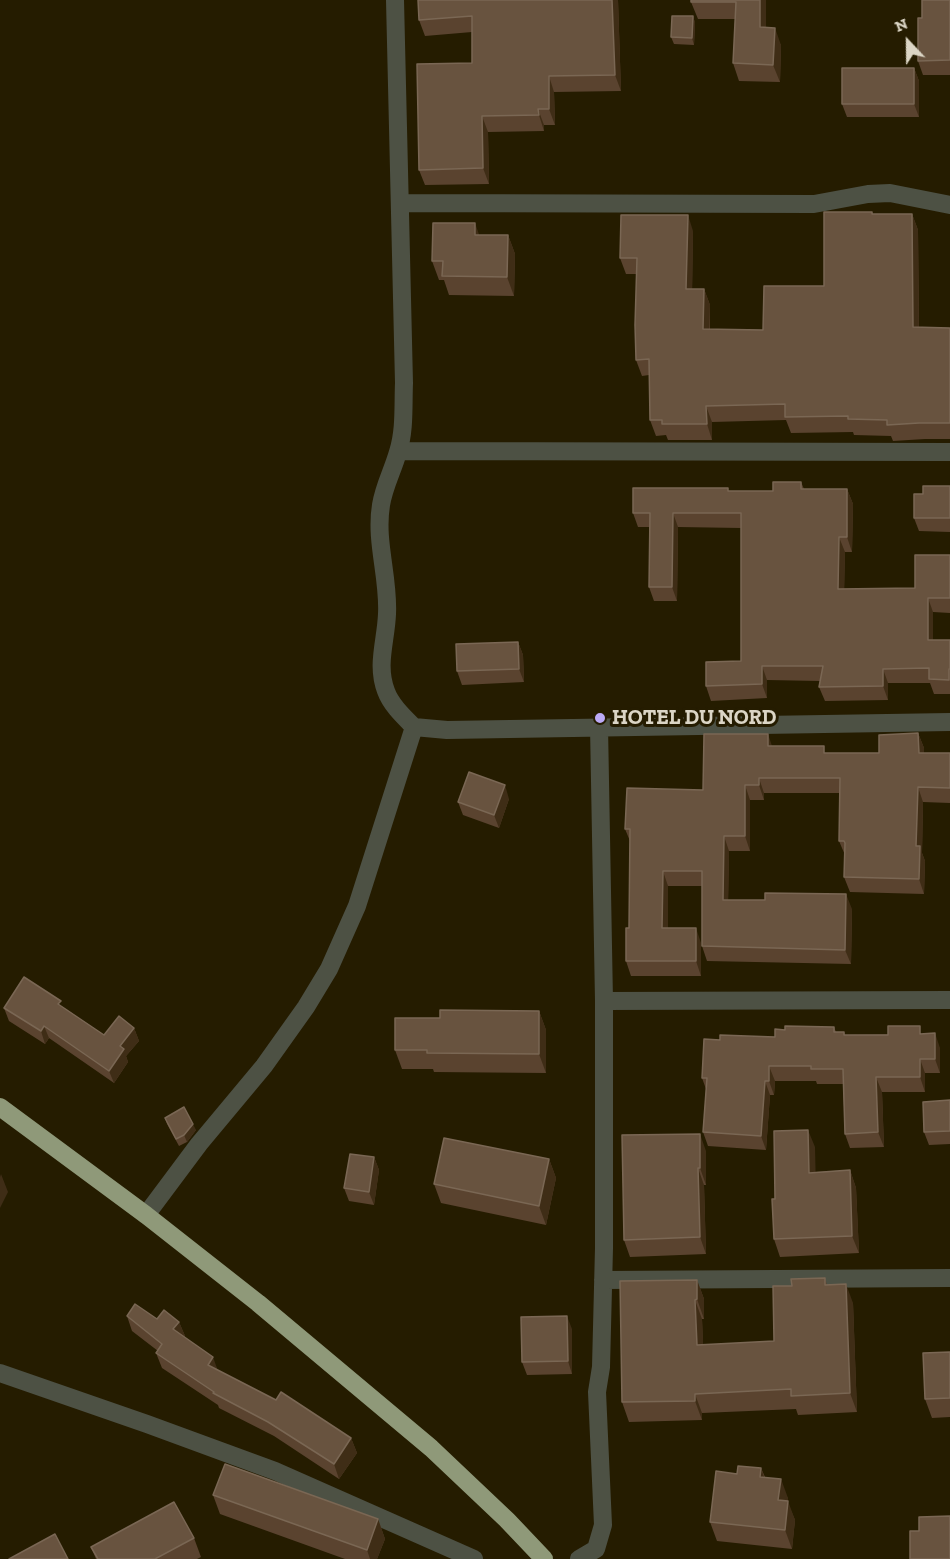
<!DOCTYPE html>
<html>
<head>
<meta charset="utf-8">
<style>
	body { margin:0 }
	#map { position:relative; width:950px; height:1559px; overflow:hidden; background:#251c00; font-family:"Zilla Slab",serif }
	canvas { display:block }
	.north { position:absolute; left:878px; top:12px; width:60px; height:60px; -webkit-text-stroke:4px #251c00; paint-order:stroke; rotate:338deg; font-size:16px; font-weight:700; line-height:24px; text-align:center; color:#dbd5c5 }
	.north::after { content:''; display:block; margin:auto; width:21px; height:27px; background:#dbd5c5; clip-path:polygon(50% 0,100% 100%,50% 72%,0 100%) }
</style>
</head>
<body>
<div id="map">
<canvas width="950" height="1559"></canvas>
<div class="north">N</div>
</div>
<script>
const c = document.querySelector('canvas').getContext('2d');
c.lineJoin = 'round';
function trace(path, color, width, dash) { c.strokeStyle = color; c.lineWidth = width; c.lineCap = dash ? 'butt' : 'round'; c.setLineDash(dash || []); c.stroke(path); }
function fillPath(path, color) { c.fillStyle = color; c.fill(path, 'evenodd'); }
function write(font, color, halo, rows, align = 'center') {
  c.font = font + ' "Zilla Slab",serif'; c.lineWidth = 6; c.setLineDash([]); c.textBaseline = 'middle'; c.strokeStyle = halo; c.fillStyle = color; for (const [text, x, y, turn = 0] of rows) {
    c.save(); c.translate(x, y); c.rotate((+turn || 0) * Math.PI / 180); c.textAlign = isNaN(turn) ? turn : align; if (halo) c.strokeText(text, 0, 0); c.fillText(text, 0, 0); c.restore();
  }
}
const street = new Path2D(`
	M395,0l9,383c-1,23 1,47 -6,69 -5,18 -14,34 -17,53 -6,37 8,72 6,109 -1,27 -11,51 -1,77 5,14 18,26 28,36l33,3 503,-8
	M400,203l414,1 54,-10 22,-1 60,12
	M399,451l551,1
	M604,1001l346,-1
	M146,1215l53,-71 65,-78 42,-59 23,-38 28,-63 57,-179
	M603,1280l347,-2
	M0,1373l147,51 128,47 199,88
	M579,1559l17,-10 7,-24 -6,-133 4,-25 3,-119v-247l-5,-275`);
const highway = new Path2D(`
	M0,1107l146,108 112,88 173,145 76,72 37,39`);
const wall = new Path2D(`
	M418,0h200l3,91 -67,1 1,33h-11v6l-56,1 1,52 -64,1 -6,-15 53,-107v-31l-47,4 -6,-16z
	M766,0v27l15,18 -1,37 -41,-1 -6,-18 2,-44h-37l-7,-17z
	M950,0v75h-27l-5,-14 4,-43z
	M693,16l2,7 -1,22 -20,-1 -3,-7z
	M914,68l5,13v36h-72l-5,-13z
	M872,212l1,2h39l6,16 1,97 31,1v111h-25l-32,2 -2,-5 -37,-1 -1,-3 -62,1 -5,-13 -74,2v18h-44l-2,-5 -10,1 -6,-16 -1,-45 -7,1 -6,-16v-86h-10l-6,-16 73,-27 -1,58h12l6,16v24l53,1 61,-44z
	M480,235h28l7,19 -1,42 -65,-1 -5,-15h-5l-7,-19z
	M801,482l3,7h43l6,15 -1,48h-7l-1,37 71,-1 35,-33v58l-17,-1v28h17v54h-16l-4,-11h-42v17l-63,1 -6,-14 1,-6 -53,-1v18l-56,3 -5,-15 35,-25v-133l-63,-1 -1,74h-23l-5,-14v-60h-11l-5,-14 96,-22h44z
	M950,486v46l-31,-1 -5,-13 9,-24z
	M518,642l5,13 1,27 -62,3 -5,-14z
	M918,733l6,15v5h26v50l-27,-1 -1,51 3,8 -1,33 -74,-2 -6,-15 1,-22 -6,-14 1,-48h-76v7h-14v51h-21l-1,49 124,9 -1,55 -144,-3 -5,-15v-60h-34v42l33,15v33h-70l-5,-15 3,-33 1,-87 -5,-12 78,-39 69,-44 55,7h52z
	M509,799l-10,29 -36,-13 -5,-13z
	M63,1007l41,28 30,-7 5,13 -13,15 2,6 -14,21 -65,-45 -4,6 -36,-23 -5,-13z
	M539,1011l7,19v43l-112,-1 -1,-3h-31l-7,-19 45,-32z
	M834,1027l2,5h8l1,3 78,-1 17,14v25h-15v19h-43l2,55 -34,1 -5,-14 -2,-50h-26l-1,-3h-41l-1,14h-4l-4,55 -58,-4 -5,-14 3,-43 -4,-11 18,-38 55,-3 10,-7z
	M950,1100v44l-21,1 -5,-13z
	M165,1118l31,12 -9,12 -8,4 -12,-22z
	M815,1147v25l35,-2 6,18 3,65 -79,4 -6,-18 1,-40z
	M706,1151v34h-2l2,69 -76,3 -6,-17z
	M374,1157l5,13 -5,35 -25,-4 -5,-13z
	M549,1159l7,19 -10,47 -105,-22 -7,-19z
	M825,1278l2,7 26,18 4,109 -59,3 -2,-6 -94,4v7l-73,2 -7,-20 75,-122 7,19v20h-2l1,26 71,-4 18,-55z
	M127,1316l52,6 6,14 -1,1 34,33 58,30 75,38 6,15 -18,26 -65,-43 -55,-28 -1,-3 -56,-37 -6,-15 2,-2 -26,-20z
	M572,1329v45l-45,1 -5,-13z
	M950,1352v65l-18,1 -7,-19z
	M761,1468l4,9 23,21 -1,3 8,19 -3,29 -75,-8 -7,-19 27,-48z
	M213,1495l165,24 7,20 -8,20h-32l-125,-45z
	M194,1538l7,19 -4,2h-101l-5,-12z`);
const shadedWall = new Path2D(`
	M612,0h6l3,91 -6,-16z
	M760,0h6v45l-6,-18z
	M693,16l2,7 -1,22 -2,-7z
	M775,28l6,17 -1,37 -7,-17z
	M914,68l5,13v36l-5,-13z
	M549,76l5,16 1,33 -6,-16z
	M538,109l6,16v6l-5,-16z
	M482,116l6,16 1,52 -6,-16z
	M912,214l6,16 1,113 -6,-16z
	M688,215l5,16 -1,74 -6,-16z
	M475,223l7,20 -7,-8z
	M508,235l7,19 -1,42 -7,-19z
	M704,289l6,16 -1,40 -6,-16z
	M706,406l6,16v18l-5,-16z
	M847,489l6,15 -1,48 -5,-15z
	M673,513l5,14 -1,74 -5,-14z
	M839,537l6,15 -1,52 -6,-15z
	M928,598l5,14v43l-5,-15z
	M518,642l5,13 1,27 -5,-13z
	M762,666l5,14v18l-5,-14z
	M883,669l5,14v17l-5,-14z
	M918,733l6,15v19l-5,-14z
	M768,734l5,15 -5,-3z
	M759,778l5,15v7l-5,-15z
	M505,785l4,14 -10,29 -5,-13z
	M745,785l5,15v51l-5,-15z
	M918,787l5,15 -1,51 3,8 -1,33 -5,-15 -3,-33z
	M724,836l5,15 -1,64 -5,-15z
	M663,871l5,15v57l-6,-15z
	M846,894l6,15 -1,55 -6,-14z
	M696,928l5,15v33l-5,-15z
	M539,1011l7,19v43l-7,-19z
	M44,1026l5,12 -4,6 -4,-13z
	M134,1028l5,13 -13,15 2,6 -14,21 -5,-12 11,-25z
	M935,1033l5,15v25l-5,-14z
	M920,1059l5,14v19l-5,-15z
	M769,1066l6,15 -1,14 -5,-14z
	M876,1077l6,15 2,55 -6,-15z
	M765,1081l5,14 -4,55 -5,-14z
	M193,1124l3,6 -9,12 -3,-7z
	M808,1130l7,17 1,43 -7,-17z
	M700,1134l6,17v34l-6,-17z
	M374,1157l5,13 -5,35 -5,-13z
	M549,1159l7,19 -10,47 -7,-19z
	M698,1168l6,17 2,69 -6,-17z
	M850,1170l6,18 3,65 -7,-17z
	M1,1174l7,18 -8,16v-31z
	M697,1280l7,19v20l-7,-20z
	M846,1284l7,19 4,109 -7,-19z
	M695,1300l7,19 2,45 -7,-19z
	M567,1316l5,13v45l-4,-13z
	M179,1322l6,14 -7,8 -5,-15z
	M213,1357l5,14 -10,-6z
	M695,1394l7,19v7l-7,-19z
	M351,1438l6,15 -18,26 -5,-15z
	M761,1468l7,20 -8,-11z
	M781,1479l7,19 -3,22 -7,-20z
	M788,1501l7,19 -3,29 -7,-19z
	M378,1519l7,20 -8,20h-7l-3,-9z`);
const building = new Path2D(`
	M418,0h194l3,75 -66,1v33h-11l1,6 -57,1 1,52 -64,2 -2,-106 55,-1v-47l-53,4z
	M691,0h69v27l15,1 -2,37 -40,-2 3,-61h-45z
	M922,0h28v60l-32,1v-43h4z
	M672,16h21l-1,22 -21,-1z
	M842,68h72v36h-72z
	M824,212h48v2h40l1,113 37,1v95h-31l-32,2v-5l-39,-1v-3l-63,1v-13l-79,2 1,18h-45v-4h-12l-1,-61 -13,1 -1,-35 2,-67h-17l1,-43h67l-2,74h18l-1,40 60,1 1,-44h60z
	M433,223h42v12h33l-1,42 -65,-1 1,-15h-11z
	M773,482h28v7h46v48h-8l-1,52 77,-1v-33h35v43h-22v42h22v29h-1v11l-20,-1v-11l-46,1v17l-64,1 4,-21h-61v18l-56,2v-24l35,-1v-148h-68l-1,74h-23l1,-74h-17v-25h95v3h45z
	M923,486h27v32h-36v-24h9z
	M518,642l1,27 -62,2 -1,-27z
	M918,733l1,20h31v35l-32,-1 -2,59h4l-1,33 -75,-2 1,-34 -1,-2h-5l1,-63h-81v7h-14v51h-21l-1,64h42v-7l81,1 -1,56 -143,-4v-75h-39l-1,57h34v33h-70v-33h3l1,-99h-5l2,-41 76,2 1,-56h64v12h56v7h55v-18z
	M469,772l36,13 -11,30 -36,-13z
	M24,977l37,24 -3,3 46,31 15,-19 15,12 -14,18 4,3 -15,22 -65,-45 -3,5 -37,-23z
	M440,1010l99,1v43l-112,-1v-3h-32v-32h45z
	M785,1026l49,1v5h10v3h44v-9h32v8l15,-1v26h-15v18h-44l2,55 -33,2 -2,-65h-32v-3h-42v15h-4l-4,55 -58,-4 4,-54h-5l2,-39 16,1v-5l55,2v-8l10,1z
	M950,1100v31l-26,1 -1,-30z
	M184,1107l9,17 -9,11 -8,4 -11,-21z
	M808,1130l1,43 41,-3 2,66 -78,3 -2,-40h3l-1,-68z
	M700,1134v34h-2l2,69 -76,3 -2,-105z
	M444,1138l105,21 -10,47 -105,-22z
	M350,1154l24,3 -5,35 -25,-4z
	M825,1278v7l21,-1 4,109 -59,3v-7l-96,5v7l-73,1 -2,-121 77,-1v19l-2,1 2,45 77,-4 -1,-55h19l-1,-7z
	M135,1304l22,15 7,-9 15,12 -6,7 40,28 -5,8 68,35 5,-8 70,46 -17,26 -66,-42 -55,-29 1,-1 -58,-39 6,-9 -35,-28z
	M567,1316l1,45 -46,1 -1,-45z
	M950,1352v46l-25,1 -2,-46z
	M225,1464l153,55 -11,31 -154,-55z
	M738,1466l23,2 -1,9 21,2 -3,21 10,1 -3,29 -75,-8 6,-51 21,3z
	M174,1502l20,36 -39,21h-57l-7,-12z
	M950,1516v43h-40v-28h9v-14z
	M55,1534l13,25h-59z`);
const markers = [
	[600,718,6,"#bcaaf6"]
];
const poiNames = [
	["HOTEL DU NORD",612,718]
];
trace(street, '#4d5144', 18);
trace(highway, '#8f9979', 18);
fillPath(wall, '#5a432f');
fillPath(shadedWall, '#3f2d16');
fillPath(building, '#68533f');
trace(building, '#7a6754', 1.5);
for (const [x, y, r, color] of markers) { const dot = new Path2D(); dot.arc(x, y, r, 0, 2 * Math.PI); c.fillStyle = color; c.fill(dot); trace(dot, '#251c00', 2); }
write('bold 21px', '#dbd5c5', '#251c00', poiNames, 'left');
</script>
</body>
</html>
